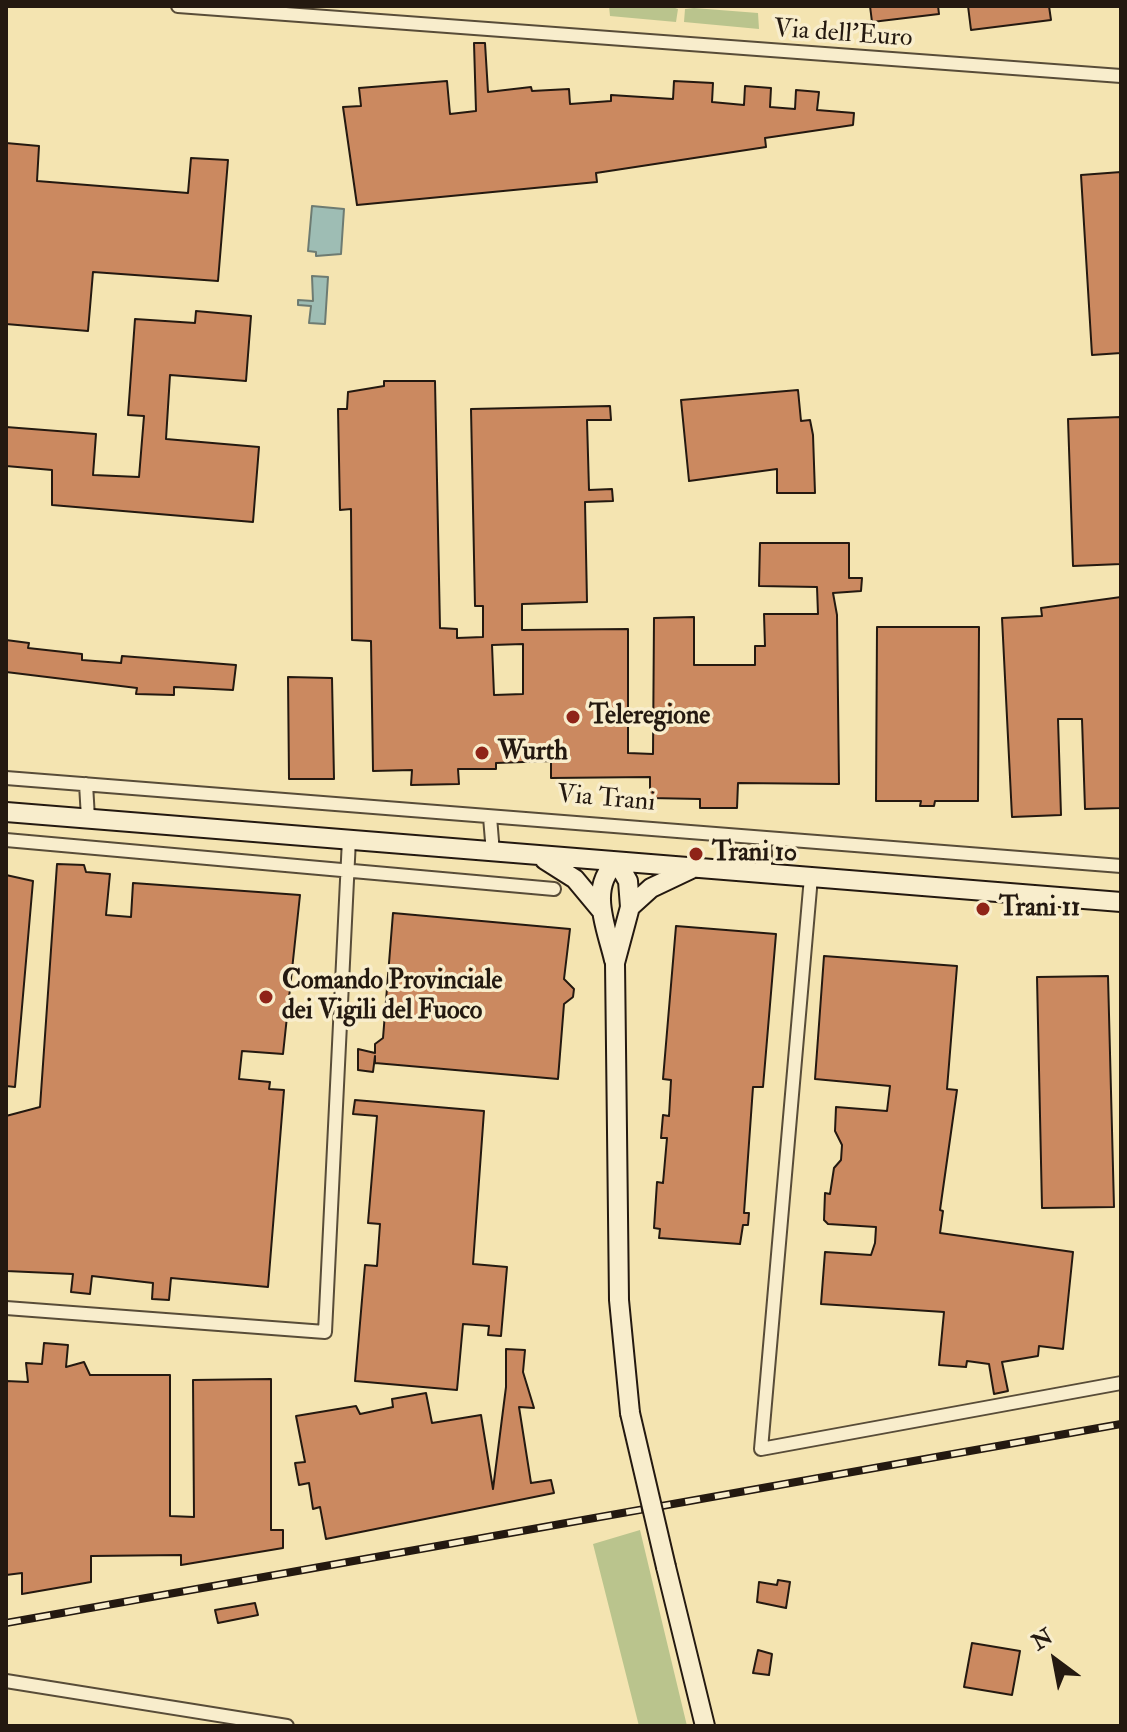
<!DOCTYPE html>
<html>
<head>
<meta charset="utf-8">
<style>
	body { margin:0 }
	#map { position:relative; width:1127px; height:1732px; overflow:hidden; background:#f4e4b1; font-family:"IM FELL Double Pica",serif }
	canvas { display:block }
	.frame { position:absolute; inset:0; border:8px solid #241910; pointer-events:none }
	.north { position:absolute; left:1015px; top:1620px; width:80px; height:80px; -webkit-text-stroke:6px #f8edcc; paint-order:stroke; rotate:328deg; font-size:22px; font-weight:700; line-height:32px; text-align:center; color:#241910 }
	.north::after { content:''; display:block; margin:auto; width:28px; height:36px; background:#241910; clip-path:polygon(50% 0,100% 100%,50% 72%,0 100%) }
</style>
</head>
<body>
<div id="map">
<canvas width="1127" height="1732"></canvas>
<div class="frame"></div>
<div class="north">N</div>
</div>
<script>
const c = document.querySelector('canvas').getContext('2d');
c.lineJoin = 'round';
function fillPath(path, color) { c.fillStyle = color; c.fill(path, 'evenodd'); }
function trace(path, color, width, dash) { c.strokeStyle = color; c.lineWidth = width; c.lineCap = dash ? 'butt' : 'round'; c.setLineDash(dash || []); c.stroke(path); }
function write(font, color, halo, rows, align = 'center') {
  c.font = font + ' "IM FELL Double Pica",serif'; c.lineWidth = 7; c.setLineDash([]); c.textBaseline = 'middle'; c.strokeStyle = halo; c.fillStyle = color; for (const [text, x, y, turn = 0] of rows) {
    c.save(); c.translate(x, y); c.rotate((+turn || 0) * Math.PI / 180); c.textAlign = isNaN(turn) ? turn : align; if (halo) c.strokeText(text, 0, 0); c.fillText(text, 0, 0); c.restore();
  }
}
const green = new Path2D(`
	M609,6h60l9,3 -2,13 -66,-6z
	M694,8l64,5 1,16 -75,-7 1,-13z
	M640,1530l47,196h-48l-46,-182z`);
const water = new Path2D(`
	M312,206l32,3 -3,45 -25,2v-4l-8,-1z
	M312,276l16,1 -3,47 -16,-1 2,-17 -13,-1v-5l15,1z`);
const building = new Path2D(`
	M870,6h68l1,8 -67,8z
	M968,6h81l2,14 -80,10z
	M474,43h11l3,49 43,-5 1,4 37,-2 1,15 41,-3v-6l62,4 1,-18 39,2 -1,19 32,3 1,-19 26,2 -1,19 25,2 1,-19 23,2 -2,18 37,3 -1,12 -88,13 1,9 -170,26 1,9 -240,23 -14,-98 18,-1 -2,-18 88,-7 3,33 26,-3z
	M6,143l33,3 -2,35 151,12 3,-35 37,2 -10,121 -125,-9 -5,59 -82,-7z
	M1121,172v181l-29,2 -11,-180z
	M196,311l55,5 -5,65 -76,-6 -4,64 93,8 -6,75 -201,-17v-35l-46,-4v-39l90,7 -3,41 46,2 5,-61 -16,-1 7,-96 60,4z
	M384,381h51l5,247 17,1v9l26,-1v-31h-8l-4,-197 139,-3 1,14h-24l2,70 23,-1 1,12 -28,1 2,100 -65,2v26l106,-1v124l25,1 1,-136 40,-1v48h61v-19h10l-1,-32h54l-1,-27 -58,-1 1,-43h89v35h13l-1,13 -28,2 4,22 2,169 -101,-1 -1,25h-37v-9l-50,-1v-21l-99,1v-17l-55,2v6h-38l1,15 -48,1 1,-15 -39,1 -2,-130 -19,-1 -1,-131 -11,1 -2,-101h9l1,-17 36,-6zM523,644v50l-29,1 -2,-50z
	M798,390l3,31 9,-1 3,15 2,58h-38v-24l-88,12 -8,-81z
	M1121,417v147l-48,2 -5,-147z
	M1121,597v211l-36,1 -3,-90h-24l3,96 -49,2 -10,-199 40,-2 -1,-8z
	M877,627h102l-1,174h-43l-1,5h-14l1,-5h-45z
	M6,640l23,3 -1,5 54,6v6l39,3 1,-7 114,9 -3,25 -59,-3v8l-38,-1 1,-6 -131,-16z
	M288,677l44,1 2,101h-45z
	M57,864l27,1 2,7 24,2 -4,41 25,2 2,-34 167,12 -17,159 -41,-3 -3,28 31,3 -1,7 15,1 -16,197 -97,-9 -2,22 -17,-1 1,-16 -61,-7 -2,18 -19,-2 2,-18 -67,-3v-155l34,-9z
	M6,875l27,6 -18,206 -9,-1z
	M393,913l177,16 -6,50 10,10 -1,8 -9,7 -6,75 -183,-16v-7l-2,16 -15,-2v-21l17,4v-9l8,-6z
	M676,926l100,8 -13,153h-10l-9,126h5l-1,12h-5l-3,19 -81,-6 1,-9 -6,-1 3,-46 6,1 4,-45h-6l2,-23 6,1 2,-36 -8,-1z
	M824,956l133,10 -10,123 10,1 -17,120 3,1 -3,22 133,19 -10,97 -24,-3 -1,10 -36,6 6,29 -14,3 -5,-30 -22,-3 -1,6 -27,-2 5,-53 -123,-8 4,-52 46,3 4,-12 1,-16 -48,-3 -4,-4 1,-27 5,1 4,-26 7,-8 1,-15 -7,-14 1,-24 51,4 3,-25 -75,-7z
	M1108,976l6,231 -72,1 -5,-231z
	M355,1100l129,11 -11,153 34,3 -6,69 -13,-1 1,-9 -26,-2 -6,66 -102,-9 10,-116 12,1 3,-42 -12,-1 9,-107 -24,-2z
	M44,1343l24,2 -2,22 18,-5 6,13h80v141l24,1 -1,-137 78,-1v151h12v18l-102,17v-10l-90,1v26l-69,12v-21l-16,2v-194l22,1 -2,-19 16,1z
	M506,1349l19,1 -2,22 11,36 -15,-1 12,76 20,-3 3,13 -228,46 -6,-32 -7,2 -4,-26 -10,2 -4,-22 10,-1 -9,-46 60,-10 4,8 33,-7 -1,-8 34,-6 6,30 49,-8 12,74 13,-102z
	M778,1580l12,2 -4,26 -29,-6 2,-20 18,3z
	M255,1603l3,12 -40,8 -3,-13z
	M972,1643l48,8 -8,44 -48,-8z
	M758,1650l14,4 -3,21 -16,-2z`);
const street = new Path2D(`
	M178,6l943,70
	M6,778l1115,88
	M86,784l2,34
	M490,817l3,36
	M765,839v34
	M6,840l548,49
	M811,877l-50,572 360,-66
	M6,1308l319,24 24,-493
	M6,1681l281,45`);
const secondary = new Path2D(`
	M6,812l1115,90
	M545,860l30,19 25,30
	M617,862l11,19 2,26
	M614,960c-7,-31 -27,-73 3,-98
	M630,1413l-11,-113 -4,-337 15,-56 21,-19 40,-19
	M666,1567l39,159`);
const rail = new Path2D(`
	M6,1623l1115,-199`);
const secondaryBridge = new Path2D(`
	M630,1413l36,154`);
const markers = [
	[573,717,8,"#8f2418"],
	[482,753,8,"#8f2418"],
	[696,854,8,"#8f2418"],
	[983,909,8,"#8f2418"],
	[266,997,8,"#8f2418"]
];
const streetNames = [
	["Via dell'Euro",843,35,4],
	["Via Trani",606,800,5]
];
const poiNames = [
	["Teleregione",589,717],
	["Wurth",498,753],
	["Trani 10",712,854],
	["Trani 11",999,909],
	["Comando Provinciale",282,982],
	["dei Vigili del Fuoco",282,1012]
];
fillPath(green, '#bac48d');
fillPath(water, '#9ebdb4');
trace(water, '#6d7b72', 2);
fillPath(building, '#cb8960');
trace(building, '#241910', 2);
trace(street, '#584c38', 16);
trace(secondary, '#241910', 22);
trace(street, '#f8edcc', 12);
trace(secondary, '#f8edcc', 18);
trace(rail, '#241910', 8);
trace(rail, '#f8edcc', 5, [15]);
trace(secondaryBridge, '#241910', 22, []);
trace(secondaryBridge, '#f8edcc', 18);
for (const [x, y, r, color] of markers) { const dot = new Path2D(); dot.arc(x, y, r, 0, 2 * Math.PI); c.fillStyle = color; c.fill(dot); trace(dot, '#f8edcc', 3); }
write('26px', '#241910', '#f8edcc', streetNames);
write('bold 26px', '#241910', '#f8edcc', poiNames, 'left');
</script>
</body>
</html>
